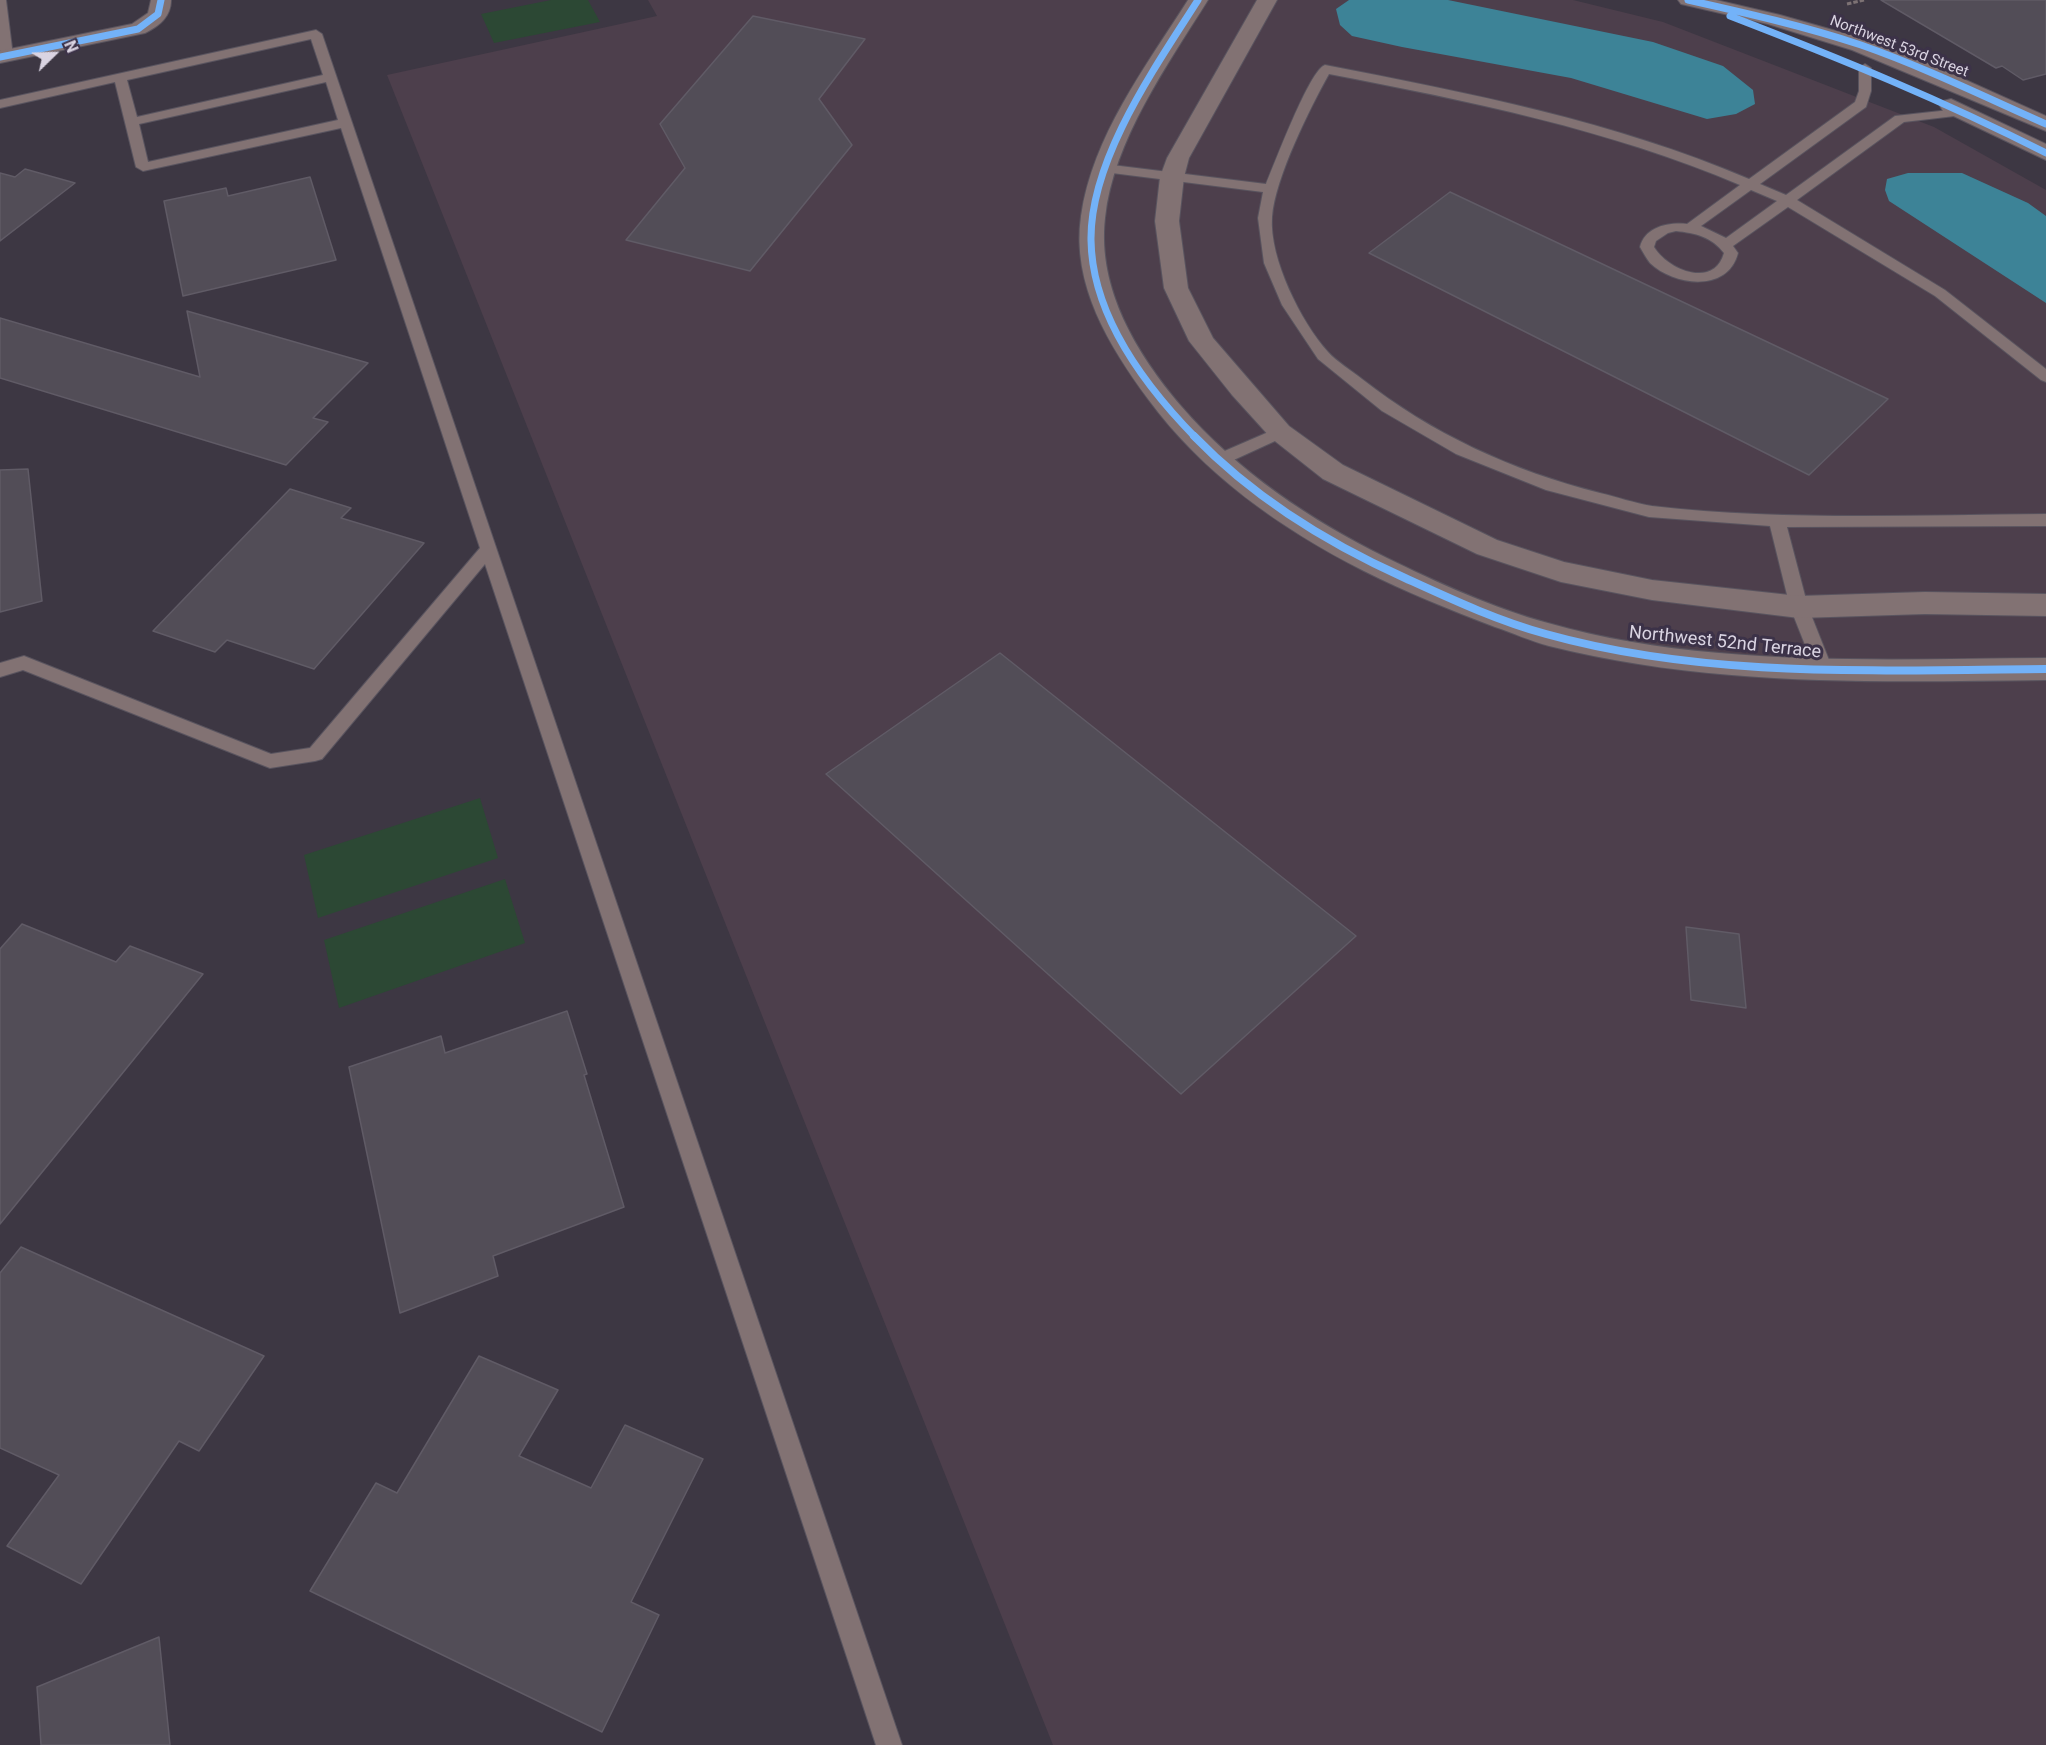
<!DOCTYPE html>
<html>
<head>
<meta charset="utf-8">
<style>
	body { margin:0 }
	#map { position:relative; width:2046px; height:1745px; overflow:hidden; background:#3d3743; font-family:Roboto,sans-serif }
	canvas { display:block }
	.north { position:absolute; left:24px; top:24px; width:60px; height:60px; -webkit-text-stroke:4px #3c3248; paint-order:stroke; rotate:67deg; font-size:16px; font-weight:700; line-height:24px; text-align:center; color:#dad4e2 }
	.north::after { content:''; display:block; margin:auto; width:21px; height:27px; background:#dad4e2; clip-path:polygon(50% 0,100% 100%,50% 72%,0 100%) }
</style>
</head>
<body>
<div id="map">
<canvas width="2046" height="1745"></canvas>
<div class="north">N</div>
</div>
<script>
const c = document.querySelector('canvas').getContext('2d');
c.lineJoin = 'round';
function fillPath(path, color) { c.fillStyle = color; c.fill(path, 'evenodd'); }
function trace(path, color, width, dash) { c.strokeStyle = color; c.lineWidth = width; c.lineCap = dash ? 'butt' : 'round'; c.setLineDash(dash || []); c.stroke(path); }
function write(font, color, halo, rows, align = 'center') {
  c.font = font + ' Roboto,sans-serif'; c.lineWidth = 6; c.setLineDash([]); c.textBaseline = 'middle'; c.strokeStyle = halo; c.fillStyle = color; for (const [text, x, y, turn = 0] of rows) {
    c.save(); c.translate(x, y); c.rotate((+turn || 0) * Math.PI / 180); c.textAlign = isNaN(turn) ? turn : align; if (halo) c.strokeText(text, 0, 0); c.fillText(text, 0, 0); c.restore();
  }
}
const commercial = new Path2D(`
	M648,0h925l90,22 271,105 112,63v1555h-993l-666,-1670 270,-59z`);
const green = new Path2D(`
	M551,0h37l12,22 -106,21 -13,-29z
	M480,798l18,60 -180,60 -14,-63z
	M505,879l20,64 -186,65 -15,-68z`);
const water = new Path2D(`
	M1349,0h99l205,42 70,24 30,24 2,14 -19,10 -29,5 -136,-41 -169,-31 -50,-11 -12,-11 -4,-16z
	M1908,173h54l66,30 18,13v87l-157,-102 -4,-11 2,-11z`);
const building = new Path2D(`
	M1881,0h165v74l-23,6 -21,-14 -6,2z
	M753,16l112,23 -46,60 33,46 -102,126 -124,-31 59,-72 -25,-44z
	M25,169l50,14 -75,58v-68l15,4z
	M310,177l26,83 -153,36 -19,-95 62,-13 2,8z
	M1450,192l438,207 -79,76 -440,-222z
	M187,311l181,52 -55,55 15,4 -42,43 -286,-87v-60l200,59z
	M28,469l14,132 -42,11v-142z
	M290,489l61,19 -10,10 83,25 -110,126 -87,-29 -12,12 -62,-21z
	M1000,653l356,283 -175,158 -355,-320z
	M22,924l94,38 14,-16 73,28 -203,250v-275z
	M1686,927l53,7 7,74 -55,-8z
	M567,1011l20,63 -3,1 40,132 -131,49 5,20 -98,37 -51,-246 92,-31 4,17z
	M21,1247l243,109 -65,95 -20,-10 -98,143 -74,-38 52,-71 -59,-27v-175z
	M479,1356l79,34 -39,66 72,32 34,-63 78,34 -72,143 28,13 -57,117 -292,-141 66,-108 21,10z
	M159,1637l11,108h-129l-4,-58z`);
const path = new Path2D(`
	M1847,4l17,-4`);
const service = new Path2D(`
	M0,0h6l7,56 -6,4 -4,-1 -3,-9z
	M316,30l6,4 580,1711h-26l-391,-1181 -163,195 -7,2 -45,7 -247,-98 -23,7v-14l24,-7 247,98 39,-6 170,-200 -139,-420 -198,43 -7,-4 -21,-85 -115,26v-8zM311,39l12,36 -186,42 -10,-37zM326,82l12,38 -190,42 -9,-38z
	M1865,64l6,4v23l-5,16 -106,77 26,11 109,-79 73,-8 2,3 -7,4 -59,7 -107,78 148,90 101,79v13l-5,-2 -106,-84 -147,-89 -55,39 5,7c-10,40 -64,33 -88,10 -4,-5 -7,-11 -10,-16 5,-20 28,-25 47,-23l53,-39c-132,-56 -271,-84 -411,-111 -19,34 -54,104 -57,143 -3,41 29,105 56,135 9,10 23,18 34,27 70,55 151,92 238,114 17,4 34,10 52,13 130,15 263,9 394,8v12l-259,1 21,80 25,63 -3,5 -6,2 -6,-2 -3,-5 -25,-63 -20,-81 -121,-9 -103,-27 -90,-36 -74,-43 -64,-52 -36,-54 -18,-42 -6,-45 5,-26 -159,-20 -7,-4 7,-4 162,20c8,-19 44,-115 59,-119 144,28 288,56 424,114l106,-77 4,-11v-23zM1751,190l26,11 -51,37 -25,-12zM1676,231c19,2 36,6 48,22 -10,36 -56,17 -70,-6l2,-6 12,-8z
	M1280,427l6,1 2,4 -2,4 -61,28h-12l-2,-4 2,-4z`);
const minor = new Path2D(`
	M151,0h20c0,17 -12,26 -26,33l-145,30v-12l132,-27 16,-11z
	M1188,0h20c-40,64 -95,141 -103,218 -8,71 32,136 76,188 57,66 129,114 206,152 49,24 108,51 161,65 156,45 337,36 498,35v22c-166,2 -334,7 -497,-34 -19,-5 -36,-13 -54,-19 -45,-17 -89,-35 -131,-56 -83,-42 -161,-97 -216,-172 -39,-53 -77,-115 -67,-183 11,-79 65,-150 107,-216z
	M1257,0h20l-88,158 -5,19 -5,44 9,67 25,50 76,88 54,39 154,75 67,22 88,18 147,16 126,-4 121,2v22l-121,-2 -126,4 -147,-18 -91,-18 -84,-28 -154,-75 -52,-41 -39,-43 -43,-54 -25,-53 -9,-67 5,-44 7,-19z`);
const tertiary = new Path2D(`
	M1678,0h38l64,15 88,25 62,24 116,52v15l-194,-81 -84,-26 -87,-20z
	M1951,99l95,45v16l-103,-49 -3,-5 3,-5z`);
const cyclewayFar1 = new Path2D(`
	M1688,0c58,13 116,26 173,45 63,22 124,52 185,79
	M1730,16c109,42 212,84 316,137
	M0,57l138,-28 20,-15 3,-14
	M1196,438c-51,-52 -104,-123 -105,-198 -1,-81 65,-174 107,-240`);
const cycleway = new Path2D(`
	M1194,436c60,62 133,107 211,142 46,21 93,43 141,56 161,45 334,36 500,35`);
const farStreetnames = [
	["Northwest 53rd Street",1899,47,21]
];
const streetNames = [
	["Northwest 52nd Terrace",1725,643,6]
];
fillPath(commercial, '#4d3f4c');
fillPath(green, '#2c4834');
fillPath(water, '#3d8397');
fillPath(building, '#524d57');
trace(building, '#605b66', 1.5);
trace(service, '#59545f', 2);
trace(minor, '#59545f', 2);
trace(tertiary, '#59545f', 2);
trace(path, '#7d7274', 3, [4.5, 2]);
fillPath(service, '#827273');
fillPath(minor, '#827273');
fillPath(tertiary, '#827273');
trace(cyclewayFar1, '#73b2f8', 7);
trace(cycleway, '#73b2f8', 8);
write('15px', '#dad4e2', '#3c3248', farStreetnames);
write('18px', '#dad4e2', '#3c3248', streetNames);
</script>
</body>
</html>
